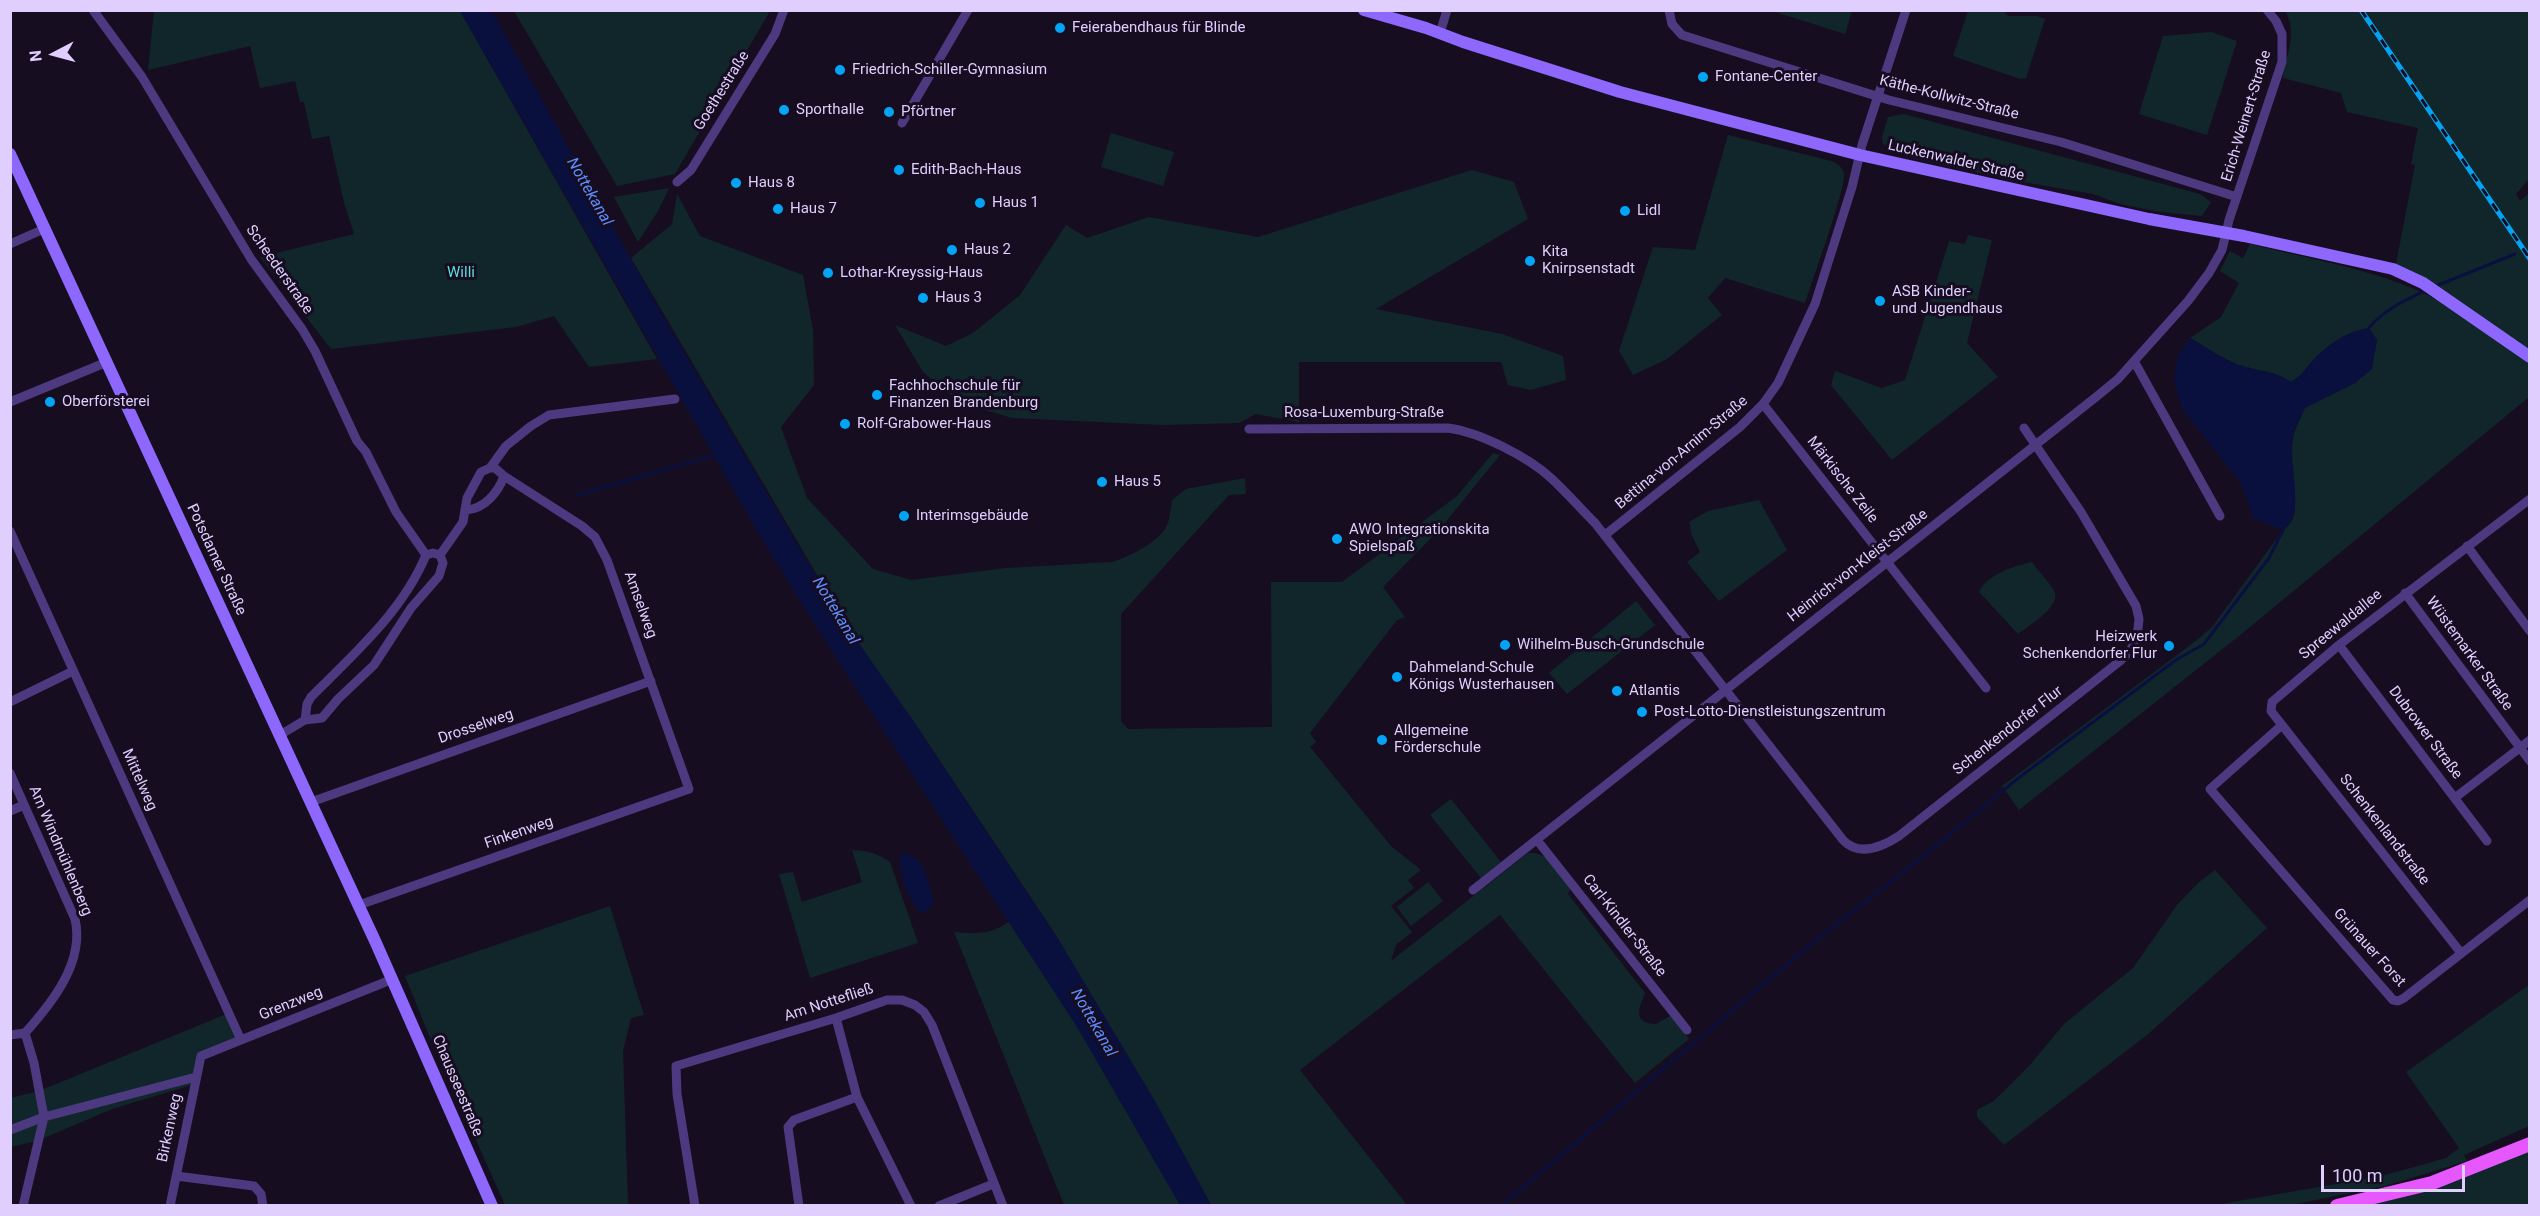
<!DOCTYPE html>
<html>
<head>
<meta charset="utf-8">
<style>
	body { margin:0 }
	#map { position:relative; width:2540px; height:1216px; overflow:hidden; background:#160d21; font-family:Roboto,sans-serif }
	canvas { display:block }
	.frame { position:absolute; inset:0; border:12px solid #dfcefe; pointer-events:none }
	.north { position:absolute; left:24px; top:24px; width:60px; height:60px; -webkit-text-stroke:4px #160d21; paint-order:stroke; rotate:264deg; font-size:16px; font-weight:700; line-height:24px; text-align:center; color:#dfcefe }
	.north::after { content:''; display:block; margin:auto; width:21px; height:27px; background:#dfcefe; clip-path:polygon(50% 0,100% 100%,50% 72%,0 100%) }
	.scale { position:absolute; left:2321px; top:1165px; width:144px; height:27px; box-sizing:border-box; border:3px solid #dfcefe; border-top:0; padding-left:8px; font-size:18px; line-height:21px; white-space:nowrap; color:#dfcefe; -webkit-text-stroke:4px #160d21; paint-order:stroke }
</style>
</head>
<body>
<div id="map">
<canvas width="2540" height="1216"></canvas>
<div class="frame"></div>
<div class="north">N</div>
<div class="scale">100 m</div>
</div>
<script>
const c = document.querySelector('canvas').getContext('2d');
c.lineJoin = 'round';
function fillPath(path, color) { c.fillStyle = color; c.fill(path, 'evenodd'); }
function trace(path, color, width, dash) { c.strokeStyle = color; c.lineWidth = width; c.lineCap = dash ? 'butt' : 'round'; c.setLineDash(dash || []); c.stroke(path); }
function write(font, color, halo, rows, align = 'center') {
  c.font = font + ' Roboto,sans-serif'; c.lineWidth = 6; c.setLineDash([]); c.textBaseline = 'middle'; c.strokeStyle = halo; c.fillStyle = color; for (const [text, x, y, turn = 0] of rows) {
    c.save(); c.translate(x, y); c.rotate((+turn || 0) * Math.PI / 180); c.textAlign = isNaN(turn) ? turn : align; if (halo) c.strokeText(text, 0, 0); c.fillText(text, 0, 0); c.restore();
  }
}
const green = new Path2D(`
	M154,11h306l197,348 -68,8 -35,-51 -38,11 -185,22 -71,-92 94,-23 -10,-31 -15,-67 -17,3 -8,-37h-4l-5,-21 -35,7 -10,-42 -102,24z
	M514,11h256l-95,163 -58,12z
	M1772,11h80l-7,23z
	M1968,11h35l5,5h29l8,3 -19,59 -6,1 -67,-23z
	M2285,11h244v168l-13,15 4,7 9,-8v160l-97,-71 -36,-18 19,-99 -4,-1 7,-36 -71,-16 -6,-19 -58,-15c2,-22 16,-45 2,-67z
	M2211,32l26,9 -30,94 -68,-21 24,-78z
	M1904,114l296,80 11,8 -9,14 -42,-4 -40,-8 -27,-10 -82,-14 -95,-21 -13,-4 -20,-11 -1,-7 6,-20z
	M1111,133l63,19 -11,34 -62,-19z
	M1728,135l103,26c6,2 11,6 13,12 3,12 -33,112 -39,130l-80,-25 -17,20 14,17 -55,44 -34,16 -14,-24 34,-104 42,3z
	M1472,170l42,12 14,37 -152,90 126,25 61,22 3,24 -35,10 -23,-5 -7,-23h-202v60l-43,-8 -17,9 -76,2 -151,-7 -51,-15 -38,-31 -28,-47 51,21 27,-13 47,-38 46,-70 21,13 62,-21 109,20z
	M669,188l-11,23 -20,31 -24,-45z
	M677,194l23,42 103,39 10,55 1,55 -33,42 26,71 66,71 38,11 95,-12 106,-6c17,-5 50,-21 56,-39 2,-7 3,-16 4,-23l14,-11 59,-11 1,16 -17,1 -108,119v107l7,8 144,-2 -1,-145h71l115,-86 36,-43 7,2 -60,74 -57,58 22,30 -8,3 -87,113 6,9 -6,5 81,99 30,24 -13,10 6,8 -23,18 21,26 -16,13 -5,16 137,-108c21,-2 31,20 43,34l-3,7 77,99c-5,14 -14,30 11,31l16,-9 17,24 -54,44 -135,-168 -200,155 107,135h-196l-55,-102 -99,-166 -143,-215 -64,-91 -219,-373 41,-34z
	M1968,235l24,5 -25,103 31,34 -106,83 -61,-75 4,-14 47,17 23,-8 44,-139 16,3z
	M2250,244c62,16 137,27 193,59 30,17 58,40 86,60v34l-290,239 -220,174 -17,-24 195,-146 15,-13 71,-97c21,-13 9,-42 8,-62 0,-10 0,-24 3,-34 2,-9 8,-17 10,-26l51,-25 19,-29 3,-14 -8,-12c-21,3 -39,15 -54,30 -9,9 -13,18 -24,24 -17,-11 -27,-10 -45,-15 -20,-5 -38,-19 -56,-29l31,-21 18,-34 -19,-12 10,-20 13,7z
	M1759,500l28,50 -68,51 -32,-39 13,-10 -8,-16 -3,-14 19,-11z
	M2032,562c5,8 21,24 23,31 4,15 -27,33 -37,41l-39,-42c7,-17 35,-26 53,-30z
	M1636,601l19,24 -88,69 -18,-21z
	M1451,799l50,63 -20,16 -51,-63z
	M852,850c15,1 26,3 38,12l28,81 -108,35 -31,-104 14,-2 9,30 60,-20z
	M2215,870l52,58 -120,107 -143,110 -27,-28v-7l17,-9 36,-36 34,-41 69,-56 44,-63 22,-23z
	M1428,882l15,19 -32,25 -14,-19z
	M610,906l34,109 -13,3 -8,33 5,154h-123l-79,-177 -21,-52z
	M1010,921l69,109 101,175h-116l-110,-273c22,2 37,3 56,-11z
	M2529,985v141l-65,29 3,6 -82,25 -94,19h-76l167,-29 64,-18 13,-10 -53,-76z
	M229,1013l12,27 -40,16 -9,29 -80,24 -75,32 -26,6 -1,-49 29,-7z
	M2529,1147v58l-173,1z`);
const water = new Path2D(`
	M460,11h32l176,314 139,236 43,70 64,91 143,215 99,166 55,102h-31l-101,-175 -257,-394 -65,-105z
	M2369,328l8,12 -5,29 -17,14 -50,25c-3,9 -9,16 -11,25 -8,27 14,82 -11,97l-29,-11 -13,-36 -58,-73 -9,-30 4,-24 12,-18c18,10 36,24 56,29 18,5 28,4 45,15 11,-6 16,-15 24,-24 15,-15 34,-27 54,-30z
	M901,852c26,6 25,27 33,49l-5,9 -8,3c-12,-12 -25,-44 -20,-61z`);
const stream = new Path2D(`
	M2436,286l79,-32
	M2369,328c15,-19 37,-28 58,-38
	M578,495l134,-39
	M1501,1206l309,-261 110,-86 96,-79 160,-120 28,-16 65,-86 14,-28`);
const minor = new Path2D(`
	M93,10l49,67 109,182 51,70 13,22 42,90 9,11 30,60 30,43
	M1669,10l3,14 10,11 207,65 172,42 176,55
	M1440,33l7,-23
	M902,123l66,-113
	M677,182l14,-12 84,-136 9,-24
	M10,244l36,-16
	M2134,361l86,155
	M10,402l97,-40
	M1763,404l223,284
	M1249,429l199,-1c31,4 81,29 104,51 15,14 28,29 43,44l248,317c16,17 39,7 56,-4l221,-175 10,-10 7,-13 2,-19 -3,-13 -55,-94 -57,-84
	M466,510c18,-1 32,-17 38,-34l-9,-8h-5
	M10,531l231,509
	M1605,535l135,-108 23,-23 15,-21 37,-79 37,-117 10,-42 44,-135
	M2467,546l63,85
	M440,555l23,-33 4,-24 14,-26 9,-4 16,-22 25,-20 18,-11 126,-16
	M2405,593l125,168
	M2339,645l148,196
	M10,702l63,-31
	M305,720l2,-16 4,-7c42,-42 92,-86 115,-142l7,-2 7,2
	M2282,725l-72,64 183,211 5,1 6,-3 126,-98
	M280,735l25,-15 17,-2 16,-19 36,-34 37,-57 28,-32 4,-13 -3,-8
	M10,773l65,146c10,43 -23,84 -50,114l9,30 10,54 -21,89
	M2456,797l74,-57
	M311,802l340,-121
	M10,811l14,-6
	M1537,840l150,190
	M1473,890l623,-493 22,-18 70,-78 21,-28 13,-23 7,-30 53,-158v-28l-6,-13 -9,-11
	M359,905l330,-116 -82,-229 -12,-23 -13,-11 -78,-50
	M2461,953l-190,-242 1,-9 67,-57 191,-146
	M836,1018l21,79
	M10,1035l15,-2
	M10,1130l34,-13 152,-40
	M176,1176l78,10 7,8 2,12
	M170,1206l31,-150 192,-77
	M695,1206l-18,-112 -1,-28 160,-48 51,-18h15l13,5 9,7 8,13 71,181
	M799,1206l-11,-79 6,-7 63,-23 54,109
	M939,1206l54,-22`);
const secondary = new Path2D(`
	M1364,10l62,18 37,14 157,50 240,63 289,64 95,17 149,33 30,14 107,74
	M10,154l366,789 116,263`);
const primary = new Path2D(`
	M2337,1206l95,-23 98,-39`);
const rail = new Path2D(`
	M2361,10l169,249`);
const markers = [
	[1060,28,6,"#03a4f6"],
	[840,70,6,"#03a4f6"],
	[1703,77,6,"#03a4f6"],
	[784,110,6,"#03a4f6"],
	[889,112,6,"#03a4f6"],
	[899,170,6,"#03a4f6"],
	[736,183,6,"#03a4f6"],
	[980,203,6,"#03a4f6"],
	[778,209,6,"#03a4f6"],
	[1625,211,6,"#03a4f6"],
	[952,250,6,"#03a4f6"],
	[1530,261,6,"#03a4f6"],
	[828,273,6,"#03a4f6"],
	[923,298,6,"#03a4f6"],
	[1880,301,6,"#03a4f6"],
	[877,395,6,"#03a4f6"],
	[50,402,6,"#03a4f6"],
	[845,424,6,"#03a4f6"],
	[1102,482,6,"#03a4f6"],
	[904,516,6,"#03a4f6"],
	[1337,539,6,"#03a4f6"],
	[1505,645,6,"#03a4f6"],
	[2169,646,6,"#03a4f6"],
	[1397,677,6,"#03a4f6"],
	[1617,691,6,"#03a4f6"],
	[1642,712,6,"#03a4f6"],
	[1382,740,6,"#03a4f6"]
];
const poiNames = [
	["Feierabendhaus für Blinde",1072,28],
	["Friedrich-Schiller-Gymnasium",852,70],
	["Fontane-Center",1715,77],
	["Sporthalle",796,110],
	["Pförtner",901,112],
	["Edith-Bach-Haus",911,170],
	["Haus 8",748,183],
	["Haus 1",992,203],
	["Haus 7",790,209],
	["Lidl",1637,211],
	["Haus 2",964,250],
	["Kita",1542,252],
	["Knirpsenstadt",1542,269],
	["Lothar-Kreyssig-Haus",840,273],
	["ASB Kinder-",1892,292],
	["und Jugendhaus",1892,309],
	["Haus 3",935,298],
	["Fachhochschule für",889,386],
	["Finanzen Brandenburg",889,403],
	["Oberförsterei",62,402],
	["Rolf-Grabower-Haus",857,424],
	["Haus 5",1114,482],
	["Interimsgebäude",916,516],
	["AWO Integrationskita",1349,530],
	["Spielspaß",1349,547],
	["Heizwerk",2157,637,"right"],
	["Schenkendorfer Flur",2157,654,"right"],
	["Wilhelm-Busch-Grundschule",1517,645],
	["Dahmeland-Schule",1409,668],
	["Königs Wusterhausen",1409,685],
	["Atlantis",1629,691],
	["Post-Lotto-Dienstleistungszentrum",1654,712],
	["Allgemeine",1394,731],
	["Förderschule",1394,748]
];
const streetNames = [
	["Goethestraße",722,91,-58],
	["Käthe-Kollwitz-Straße",1949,98,14],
	["Erich-Weinert-Straße",2247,116,-73],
	["Luckenwalder Straße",1956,161,13],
	["Scheederstraße",279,270,55],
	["Rosa-Luxemburg-Straße",1364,413],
	["Bettina-von-Arnim-Straße",1682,453,-40],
	["Märkische Zeile",1842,480,52],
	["Potsdamer Straße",216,560,65],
	["Heinrich-von-Kleist-Straße",1858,566,-38],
	["Amselweg",640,605,70],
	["Spreewaldallee",2341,625,-39],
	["Wüstemarker Straße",2469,654,54],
	["Drosselweg",476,727,-19],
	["Schenkendorfer Flur",2008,731,-38],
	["Dubrower Straße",2425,733,53],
	["Mittelweg",139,780,66],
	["Schenkenlandstraße",2384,830,52],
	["Finkenweg",519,833,-19],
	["Am Windmühlenberg",60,851,67],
	["Carl-Kindler-Straße",1624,926,52],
	["Grünauer Forst",2369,948,48],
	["Am Nottefließ",829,1003,-18],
	["Grenzweg",291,1004,-22],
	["Chausseestraße",457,1086,67],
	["Birkenweg",170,1128,-78]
];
const parkNames = [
	["Willi",461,273]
];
const waterNames = [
	["Nottekanal",589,192,60],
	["Nottekanal",835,611,59],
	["Nottekanal",1093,1023,60]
];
fillPath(green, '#11262b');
fillPath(water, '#0a103e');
trace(stream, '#0a103e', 3);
trace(minor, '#4c3980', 9);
trace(secondary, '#8e67fd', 12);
trace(primary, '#e657fd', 14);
trace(rail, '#03a4f6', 5);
trace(rail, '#160d21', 3, [9]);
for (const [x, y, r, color] of markers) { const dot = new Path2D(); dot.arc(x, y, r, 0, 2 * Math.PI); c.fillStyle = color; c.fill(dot); trace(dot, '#160d21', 2); }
write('15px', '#dfcefe', '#160d21', poiNames, 'left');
write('15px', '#dfcefe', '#160d21', streetNames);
write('15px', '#5bdedc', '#160d21', parkNames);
write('italic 16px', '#5e8dfd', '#160d21', waterNames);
</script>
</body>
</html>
